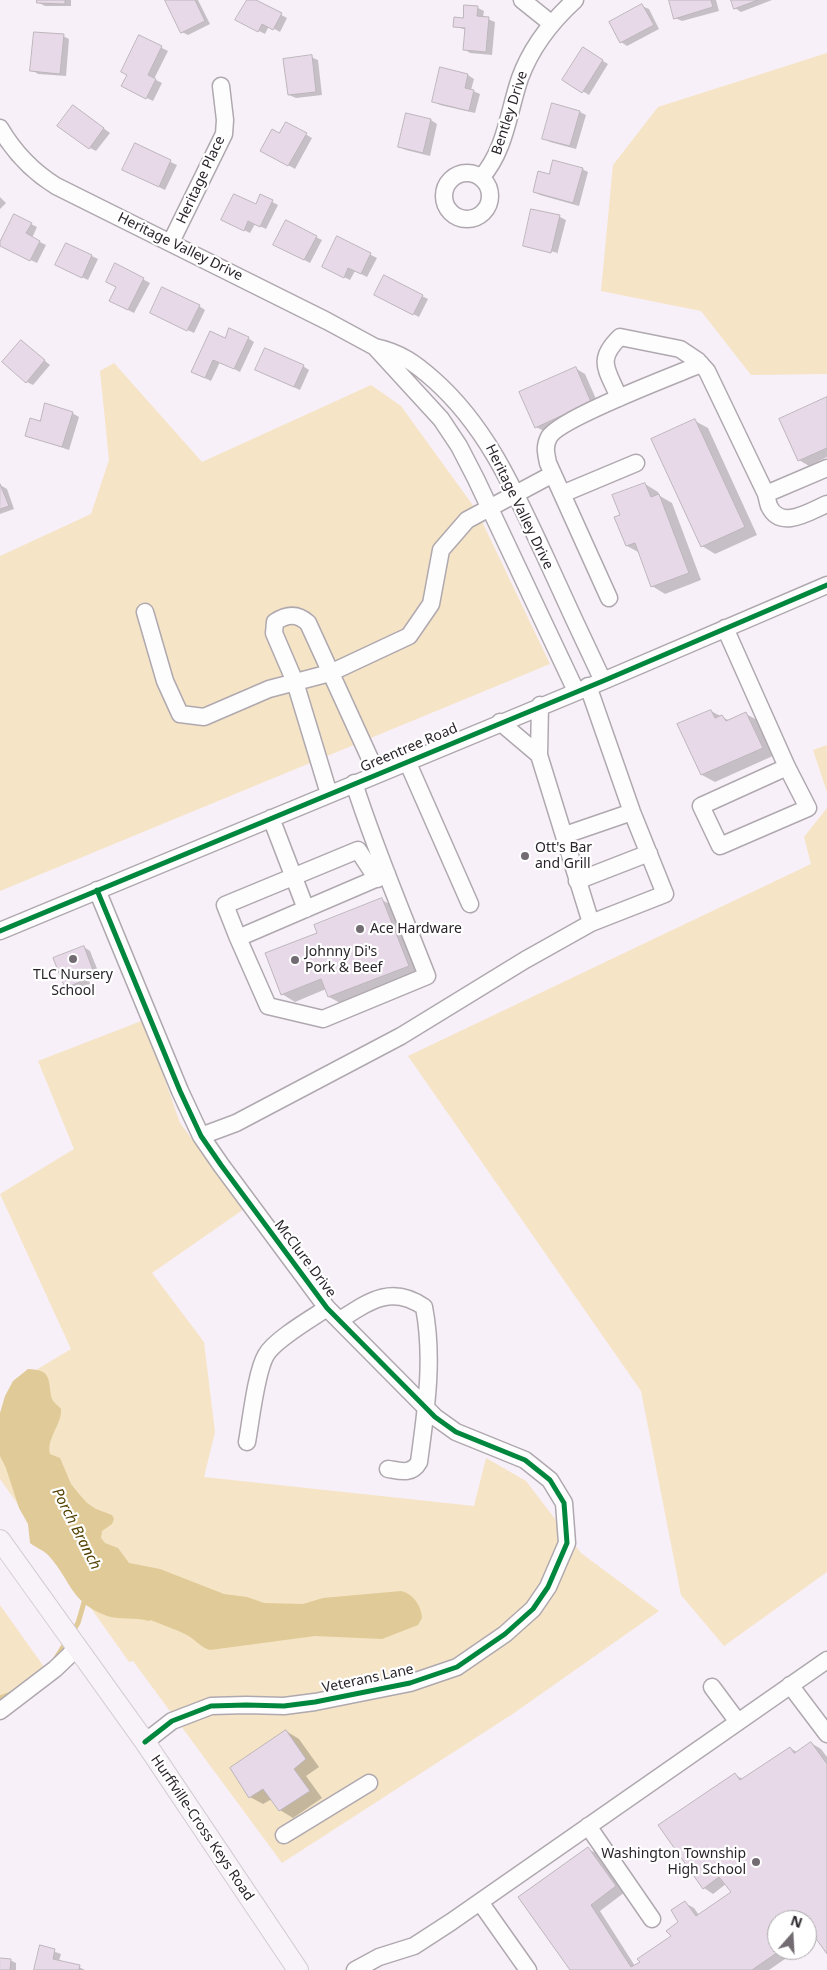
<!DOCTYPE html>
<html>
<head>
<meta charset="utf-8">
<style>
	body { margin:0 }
	#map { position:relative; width:827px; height:1970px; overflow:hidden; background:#f8f0f8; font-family:"Noto Sans",sans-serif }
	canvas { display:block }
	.north { position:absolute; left:767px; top:1910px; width:50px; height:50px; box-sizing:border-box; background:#fff; border:1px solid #aaa8aa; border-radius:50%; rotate:19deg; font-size:14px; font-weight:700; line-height:20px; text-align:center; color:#2a252a }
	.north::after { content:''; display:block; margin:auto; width:18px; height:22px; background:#726c72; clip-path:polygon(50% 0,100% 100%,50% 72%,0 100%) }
</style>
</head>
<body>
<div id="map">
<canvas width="827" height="1970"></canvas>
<div class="north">N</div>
</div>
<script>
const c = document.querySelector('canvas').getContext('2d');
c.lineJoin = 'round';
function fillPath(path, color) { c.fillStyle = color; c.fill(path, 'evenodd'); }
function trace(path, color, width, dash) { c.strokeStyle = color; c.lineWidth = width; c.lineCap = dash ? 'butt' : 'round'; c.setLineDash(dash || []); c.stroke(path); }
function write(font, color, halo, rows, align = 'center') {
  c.font = font + ' "Noto Sans",sans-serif'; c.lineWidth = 4.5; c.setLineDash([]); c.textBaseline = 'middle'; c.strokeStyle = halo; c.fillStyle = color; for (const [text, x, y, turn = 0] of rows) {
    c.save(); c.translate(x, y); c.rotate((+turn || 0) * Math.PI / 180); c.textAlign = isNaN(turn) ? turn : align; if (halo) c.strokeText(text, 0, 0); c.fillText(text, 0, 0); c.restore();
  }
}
const green = new Path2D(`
	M827,53v321l-76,1 -50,-64 -100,-20 12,-126 45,-58z
	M114,363l88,99 169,-77 30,21 76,105 73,153 -550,227v-335l91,-42 18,-54 -9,-89z
	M827,745v47l-14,-42z
	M827,808v764l-103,74 -43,-51 -40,-204 -233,-335 403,-192 -7,-27z
	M144,1020l36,103 64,86 -92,64 52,69 11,90 -11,45 270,29 12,-48 40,23 55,72 78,58 -145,102 -232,150 -149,-202 -4,1 -129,-183v-49l31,-57 40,-24 -71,-155 74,-45 -36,-88z
	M0,1605l54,76 -54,30z`);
const water = new Path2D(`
	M28,1369c23,1 20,9 23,27 1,6 7,9 10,13 1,16 -15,29 -11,45l10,4 11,26 8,10 8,9 9,6 16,6 2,4 -2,5 -10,7 -1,7 4,5 13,5 11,15 31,6 64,25 23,3 17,6 39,1 20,-6 78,-7c13,3 20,15 21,27l-4,7 -36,14 -67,-3 -105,14c-10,-3 -14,-10 -23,-15 -12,-6 -24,-10 -37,-15l-1,1c-14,-4 -28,-1 -42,-5 -37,-14 -35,-34 -58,-60 -5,-6 -13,-8 -19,-13l-2,-19 -9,-16 -13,-40 -6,-12v-43l5,-17 8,-15z`);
const shadow = new Path2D(`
	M39,0h32v6h-26l-6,-3z
	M166,0h32l12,24 -22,11 -6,-3z
	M248,0h5l34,18 -7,14 -11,-6 -4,8 -22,-11z
	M670,0h46l3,11 -37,10 -7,-3z
	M732,0h40l-31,12 -6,-4z
	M642,6l7,3 10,20 -32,17 -6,-4z
	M478,8l6,3 -1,6 12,5 -3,33 -22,-2 -6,-4 2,-19 -11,-4z
	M63,36l6,3 -3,37 -28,-2 -6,-4z
	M140,37l28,14 -14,28 8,4 -9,18 -24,-12 -1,-13z
	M583,49l25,15 -19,31 -25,-15z
	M311,57l7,3 4,35 -26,3 -7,-3z
	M441,69l27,6 6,4 -3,11 9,4 -5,19 -35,-8 -6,-4z
	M79,110l31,23 -14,18 -6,-3z
	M580,112l6,3 -10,34 -26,-7 -6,-4z
	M407,114l24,6 6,4 -7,32 -24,-6 -7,-3z
	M286,123l26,15 -17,31 -33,-19 18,-16z
	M135,145l42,20 -12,25 -35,-17z
	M582,169l6,3 -9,34 -39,-11 -6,-3z
	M261,196l17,9 -12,24 -11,-5 -5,9 -21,-10 27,-17z
	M0,197l6,6 -6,6z
	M560,217l6,3 -9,35 1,-2 -29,-7v2l-5,-2z
	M31,224l6,3 -5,11 14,7 -9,18 -31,-15z
	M316,237l6,3 -12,23 -29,-15z
	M338,238l39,20 -10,19 -12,-6 -5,9 -20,-10z
	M92,256l6,3 -10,21 -25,-12z
	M116,265l34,18 -16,30 -18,-9z
	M422,296l6,3 -9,18 -37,-19z
	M199,306l6,4 -11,23 -36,-17z
	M248,338l6,4 -14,30 -20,-10 -9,19 -13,-6 27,-35z
	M21,341l29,24 -17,20 -6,-3z
	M303,366l6,4 -9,20 -37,-17z
	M575,368l10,6 15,34 -54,24 -10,-5z
	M827,398v59l-18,9 -10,-6z
	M72,413l7,4 -10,33 -43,-15z
	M695,421l13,7 49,107 -42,19 -13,-8z
	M645,484l13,8 2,4 12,7 29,77 -36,14 -13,-8 -12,-33 -13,-7 -6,-30z
	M0,485l7,4 7,20 -14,5z
	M711,711l19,10 16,-7 13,7 16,34 -60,27 -13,-7z
	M382,900l13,7 26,66 -79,31 -13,-7 -3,-8 -31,13 -13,-8 36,-61z
	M84,947l6,4 10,25 -11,4 1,4 -17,6 -7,-3z
	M286,1731l13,8 20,28 -13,9 16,22 -29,20 -13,-8 -8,-11 -9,5 -13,-7z
	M811,1743l10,6 6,8v195l-16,-23 -4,3v-12h-30v30h21l-29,20h-198l17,-121 10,5 27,38 -25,19 35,55 38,-29 7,-15 5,-19 9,5 5,7 33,-23 -6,-8 -13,10 -9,-6 31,-113 8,4 47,-31 7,4z
	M41,1947l20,7 -2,7 20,6 6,3h-50z
	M0,1959l10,1 6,3v7h-16z`);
const stream = new Path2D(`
	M72,1633l6,-10 7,-24
	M56,1658l10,-16
	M0,1698l11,-4`);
const building = new Path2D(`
	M37,0h28v4l-28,-1z
	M165,0h30l10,21 -24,12z
	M247,0h9l26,13 -9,17 -11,-6 -4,8 -23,-12z
	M669,0h42l2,7 -39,12z
	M731,0h27l-24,9z
	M642,4l12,21 -34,18 -11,-21z
	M464,5l14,1 -1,10 12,1 -3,35 -23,-2 2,-22 -12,-1 1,-10 9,1z
	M34,32l30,2 -4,40 -30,-3z
	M139,35l23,11 -14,29 8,4 -10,20 -25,-13 6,-11 -6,-3z
	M583,47l20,13 -21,33 -20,-13z
	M312,55l4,37 -28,3 -5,-36z
	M440,67l28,7 -3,14 9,2 -5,21 -37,-9z
	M552,103l28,8 -10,35 -28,-7z
	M73,105l31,23 -15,21 -32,-23z
	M406,113l25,6 -8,34 -25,-6z
	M286,122l21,11 -19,33 -28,-15 12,-22 7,4z
	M135,143l36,17 -12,27 -37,-17z
	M553,160l30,8 -10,35 -40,-11 5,-21 11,3z
	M234,194l22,10 4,-10 13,6 -13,27 -12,-6 -4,10 -23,-11z
	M531,209l29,6 -9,38 -28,-7z
	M14,214l18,9 -6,10 14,8 -10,20 -30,-15v-4z
	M286,220l31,16 -13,24 -31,-15z
	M337,236l34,17 -10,21 -13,-6 -4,10 -22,-11z
	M66,243l26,12 -10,23 -27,-13z
	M115,263l29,15 -16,32 -19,-9 7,-14 -10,-5z
	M384,275l39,20 -10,20 -39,-20z
	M162,287l38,18 -13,26 -37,-18z
	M229,328l20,9 -15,32 -21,-9 -8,18 -14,-6 19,-41 15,7z
	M21,340l24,20 -19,23 -24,-21z
	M265,348l39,17 -10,22 -39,-17z
	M576,367l15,35 -56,26 -16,-36z
	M827,397v51l-29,13 -19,-42z
	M45,403l28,9 -11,35 -37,-11 5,-18 10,3z
	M695,419l50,108 -44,20 -50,-108z
	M645,483l6,14 8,-3 30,79 -38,14 -16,-44 -9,3 -12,-29 6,-2 -8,-20z
	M0,484l9,22 -9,3z
	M711,710l4,8 7,-3 4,6 20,-9 17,36 -62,27 -24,-51z
	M382,898l27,68 -81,31 -7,-18 -40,16 -16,-42 52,-20 -3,-8z
	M84,946l10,27 -11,4 2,3 -20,8 -12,-30z
	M286,1730l20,29 -12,10 16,22 -31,20 -16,-22 -14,9 -19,-30z
	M811,1742l16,22v190l-20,-28v-6h-30v30h4l-29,20h-182l-52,-73 70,-50 28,39 -25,19 40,62 9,-5 -3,-3 34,-23 -5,-5 12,-9 -7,-12 14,-9 11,15 35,-24 -12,-15 -16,12 -45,-64 77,-52 5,7 50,-33 4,6z
	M40,1945l15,4 -2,10 27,6 -1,5h-45z
	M0,1958l11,1 -1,11h-10z`);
const minor = new Path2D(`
	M522,0l30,24
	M0,128c14,24 32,43 56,58l271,135 48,26 66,72 18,27 17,33 100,212
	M444 196a23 23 0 1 1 46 0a23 23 0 1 1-46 0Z
	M481,178c25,-29 27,-65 39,-100 11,-30 32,-57 55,-78
	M171,242l53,-108 1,-14 -4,-34
	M375,347c25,5 41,17 59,33 54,48 81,112 111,176 19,42 38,83 58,125
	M619,398c-11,-28 -24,-37 1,-61l60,12 18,12 9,10 59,123c1,4 2,9 3,12 12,25 41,5 58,-2
	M562,494l74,-31
	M766,494l61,-26
	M609,598l-61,-135c-2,-10 -4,-16 1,-26 11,-19 126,-62 152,-73
	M145,612l20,69 15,33 24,3 65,-28 61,-16 79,-37 22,-32 10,-54 26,-30 86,-46
	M725,628l62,139 21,41 -88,38 -19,-40 86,-39
	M500,722l39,33 1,-50
	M539,755l52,168 74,-29 -33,-82 -44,-126
	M407,761l63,143
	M354,783c21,66 48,129 73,193l-104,43 -55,-13 -30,-68 149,-64
	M329,794l-34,-112 -21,-49 1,-11c12,-8 22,-9 33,1l69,151
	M271,818l35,91
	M565,835l67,-23
	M577,881l72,-28
	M97,890l83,201 21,45 20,29 106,143 108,109 21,15 69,28 25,20 14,23 3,40 -19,44 -15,22 -28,25 -48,33 -47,16 -95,19 -31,4 -38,-1 -35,1 -39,15 -27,21
	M0,931l603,-250 224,-96
	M238,938l-13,-33 133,-55 19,29
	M201,1136l35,-13 165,-87 124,-76 66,-37
	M340,1320c28,-18 51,-36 84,-13 10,52 2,103 -5,155 -7,13 -19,9 -31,7
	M247,1442c4,-22 9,-70 19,-87 8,-15 46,-37 61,-47
	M790,1685l37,49
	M712,1687l26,35
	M0,1711l55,-42 22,-21
	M588,1826l64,93
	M284,1835l85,-52
	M480,1902l48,68
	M355,1970l24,-13 35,-11 37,-24 376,-262`);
const major = new Path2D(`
	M0,1540l145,202 153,228`);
const cycleway = new Path2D(`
	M97,890l83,201 21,45 20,29 106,143 108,109 21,15 69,28 25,20 14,23 3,40 -19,44 -15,22 -28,25 -48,33 -47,16 -95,19 -31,4 -38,-1 -35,1 -39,15 -27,21
	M0,931l603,-250 224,-96`);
const markers = [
	[525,856,5,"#726c72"],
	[360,929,5,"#726c72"],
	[73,959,5,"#726c72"],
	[295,960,5,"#726c72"],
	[756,1862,5,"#726c72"]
];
const streetNames = [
	["Bentley Drive",510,113,-72],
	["Heritage Place",201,180,-65],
	["Heritage Valley Drive",180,247,26],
	["Heritage Valley Drive",519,507,64],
	["Greentree Road",409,748,-23],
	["McClure Drive",305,1259,53],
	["Veterans Lane",368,1679,-12],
	["Hurffville-Cross Keys Road",202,1828,56]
];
const poiNames = [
	["Ott's Bar",535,848],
	["and Grill",535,864],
	["Ace Hardware",370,929],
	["Johnny Di's",305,952],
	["Pork & Beef",305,968],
	["TLC Nursery",73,975,"center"],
	["School",73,991,"center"],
	["Washington Township",746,1854,"right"],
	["High School",746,1870,"right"]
];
const waterNames = [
	["Porch Branch",76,1529,63]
];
fillPath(green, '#f5e4c5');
fillPath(water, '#e0ca97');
fillPath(shadow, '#0003');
trace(stream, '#e0ca97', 5);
fillPath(building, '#e8d9e8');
trace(building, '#bcb6bc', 1);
trace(minor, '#afa9af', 19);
trace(major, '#d2ced2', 22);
trace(minor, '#fefdfe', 16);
trace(major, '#f8f3f8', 20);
trace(cycleway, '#00873e', 5);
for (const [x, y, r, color] of markers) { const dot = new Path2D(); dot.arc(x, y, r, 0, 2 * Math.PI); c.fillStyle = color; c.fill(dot); trace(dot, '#fff', 2); }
write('14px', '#2a252a', '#fff', streetNames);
write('14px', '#2a252a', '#fff', poiNames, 'left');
write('italic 15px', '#534100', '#fff', waterNames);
</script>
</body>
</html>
